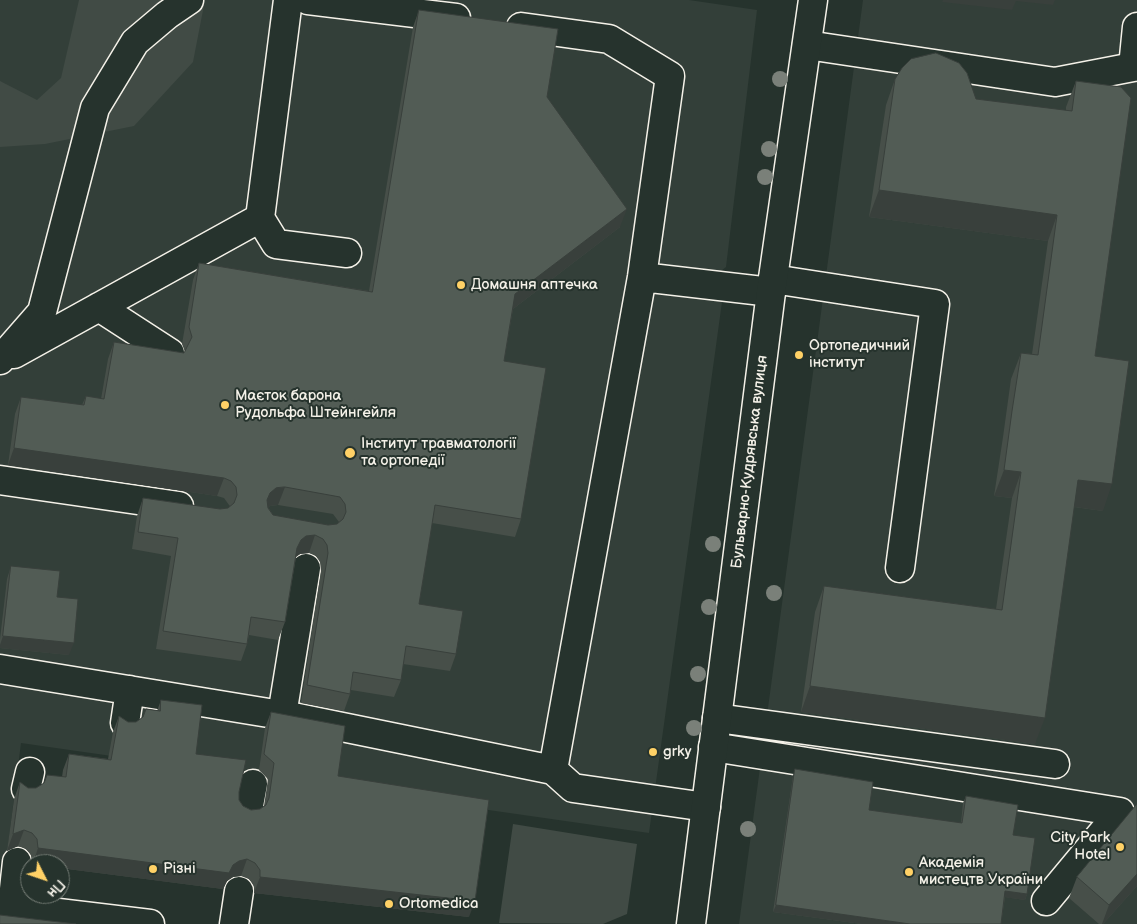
<!DOCTYPE html>
<html>
<head>
<meta charset="utf-8">
<style>
	body { margin:0 }
	#map { position:relative; width:1137px; height:924px; overflow:hidden; background:#26332d; font-family:"Balsamiq Sans",sans-serif }
	canvas { display:block }
	.north { position:absolute; left:20px; top:854px; width:50px; height:50px; box-sizing:border-box; background:#26332d; border:1px solid #787f78; border-radius:50%; rotate:131deg; font-size:14px; font-weight:700; line-height:20px; text-align:center; color:#f4f1e8 }
	.north::after { content:''; display:block; margin:auto; width:18px; height:22px; background:#ffd166; clip-path:polygon(50% 0,100% 100%,50% 72%,0 100%) }
</style>
</head>
<body>
<div id="map">
<canvas width="1137" height="924"></canvas>
<div class="north">Пн</div>
</div>
<script>
const c = document.querySelector('canvas').getContext('2d');
c.lineJoin = 'round';
function fillPath(path, color) { c.fillStyle = color; c.fill(path, 'evenodd'); }
function trace(path, color, width, dash) { c.strokeStyle = color; c.lineWidth = width; c.lineCap = dash ? 'butt' : 'round'; c.setLineDash(dash || []); c.stroke(path); }
function write(font, color, halo, rows, align = 'center') {
  c.font = font + ' "Balsamiq Sans",sans-serif'; c.lineWidth = 4; c.setLineDash([]); c.textBaseline = 'middle'; c.strokeStyle = halo; c.fillStyle = color; for (const [text, x, y, turn = 0] of rows) {
    c.save(); c.translate(x, y); c.rotate((+turn || 0) * Math.PI / 180); c.textAlign = isNaN(turn) ? turn : align; if (halo) c.strokeText(text, 0, 0); c.fillText(text, 0, 0); c.restore();
  }
}
const built = new Path2D(`
	M0,0h689l68,10 -31,257 -9,7 -3,21 8,7 -73,531 -628,-90 -15,118 -6,-1z
	M863,0h274v924h-398z`);
const green = new Path2D(`
	M79,0h126l-12,62 -59,64 -89,18 -45,3v-66l37,19 24,-22z
	M513,824l124,20 -10,70 -24,10 -104,-1z`);
const minor = new Path2D(`
	M288,0l-28,218 16,26 71,9
	M308,0l148,18
	M521,27l88,12 61,37 -28,201 -89,493
	M807,45l248,37 78,-15 4,-40
	M642,277l129,15
	M773,279l162,25 -35,264
	M99,307l71,46
	M14,354l246,-136
	M0,360l42,-48 53,-204 40,-66 32,-27 22,-15
	M0,480l179,26
	M0,669l293,48 260,53 20,18 133,19
	M282,715l24,-147
	M717,718l338,46
	M125,723l5,-33
	M713,747l407,65 -74,89
	M26,789l4,-17
	M248,811l5,-27
	M0,906l150,18
	M12,907l5,-45
	M234,924l5,-33`);
const major = new Path2D(`
	M691,924l80,-632 42,-292`);
const trees = [
	[780,79],
	[769,149],
	[765,177],
	[713,544],
	[774,593],
	[709,607],
	[698,674],
	[694,728],
	[748,829]
];
const wall = new Path2D(`
	M419,10l128,87 73,130 -107,82 -9,52 17,158 -6,18 -83,-14 -13,81 37,50 -6,17 -47,-7 -2,16 -7,17 -43,-7 -1,4 -6,17 -43,-8 20,-132 -1,-9 -4,-6 -7,-3 -9,1 -4,3 -11,65 -7,18 -29,-5 -2,9 -6,17 -85,-12 15,-93 -39,-7 5,-33 6,-18 77,11 8,-1 2,-2 -1,-1 -5,-7 -7,-2 -209,-31 7,-51 6,-17 61,8 4,-9 15,3 7,-40 6,-17 70,11 1,-1 -3,-8 11,-64 6,-17 170,28 44,-264zM278,505l55,9 6,8 -2,2 -9,1 -55,-10 -5,-8 2,-1z
	M895,79l81,20 90,12v-4l10,-26 19,275 8,155 -29,-4 -39,237 -234,-32 14,-100 9,-26 172,23 16,-111 -18,-2 9,-59 8,-58 10,-26 11,1 16,-113 -179,-24 17,-112z
	M11,566l46,31 12,58 -69,-7v-9l7,-60z
	M161,700l35,54 43,38v8l4,6 8,4 9,-1 4,-3 4,-27 -9,-9 6,-42 6,-16 67,64 131,141 -215,-24v-7l-5,-7 -8,-3 -8,1 -6,4 -4,8 -163,-21v-4h-28l-1,-9 -5,-6 -8,-3 -11,5 7,-52 6,-17 8,6h8l26,-11 1,-7 6,-16 39,5 5,-27 6,-16 9,6h8l21,-11z
	M795,769l74,41 92,13 2,-20 3,-7 47,39 14,59 -2,6 -20,-3 -4,27h-139l-89,-12 20,-136z
	M1137,804v82l-34,38h-4l-30,-26 8,-21z`);
const shadedWall = new Path2D(`
	M943,0h112l-2,5 -37,-4 -4,9 -70,-8z
	M879,190l178,25 -9,26 -179,-24z
	M627,209l-7,18 -111,85 6,-18z
	M14,448l210,30 -7,18 -209,-31z
	M1004,470l17,2 -9,26 -18,-2z
	M1078,480l34,4 -9,27 -35,-5z
	M285,487l-7,18 -8,1 -6,4 3,-10 3,-7 6,-5z
	M315,535l-6,18 -9,1 -6,4 3,-10 4,-8 5,-4z
	M3,636l71,7 -5,12 -69,-7v-3z
	M810,686l235,32 -10,26 -234,-32z
	M24,830l-6,16 -11,5 6,-17z
	M38,848l201,13 8,-2 -6,17 -8,1 -6,4 -4,8 -163,-21v-4h-27z
	M1137,874v12l-34,38h-1l7,-19z
	M260,877l215,24 -6,16 -215,-24z
	M1005,891l22,3 -2,6 -22,-3z
	M776,905l134,19h-48l-89,-12z`);
const building = new Path2D(`
	M419,10l139,19 -11,68 80,112 -112,85 -11,67 42,7 -25,151 -86,-14 -5,32 -11,67 44,7 -7,43 -50,-8 -5,34 -48,-8 -3,22 -43,-9 21,-132 -1,-8 -4,-6 -8,-4 -9,1 -5,4 -4,8 -12,74 -34,-5 -4,27 -84,-13 15,-93 -40,-6 5,-34 77,11 8,-1 6,-5 3,-8 -1,-8 -5,-6 -7,-3 -210,-30 7,-51 63,8 2,-9 18,3 10,-57 70,11 8,-16 -3,-10 10,-64 173,29zM285,487l55,10 5,7 1,8 -3,7 -6,5 -9,1 -55,-10 -5,-7 -1,-8 3,-7 6,-5z
	M936,53l23,10 8,10 9,26 96,12 4,-30 45,6 10,11 -36,258 34,5 -17,123 -34,-4 -33,238 -235,-32 14,-100 178,24 19,-138 -17,-2 8,-59 9,-58 17,2 19,-140 -178,-25 16,-111 7,-11 9,-9z
	M11,566l49,5 -3,26 21,2 -4,44 -71,-7z
	M161,700l41,5 -6,49 50,6 -7,32v8l4,6 8,4 9,-1 6,-4 3,-7 5,-35 -10,-9 7,-42 74,14 -7,50 151,24 -14,101 -215,-24v-7l-5,-7 -8,-4 -8,2 -6,4 -4,8 -191,-25 -1,-9 -5,-6 -8,-3 -11,4 7,-52 8,6h8l8,-5 3,-8 19,2 3,-23 42,6 8,-44 9,6h8l7,-5 3,-8 14,2z
	M795,769l78,13 -4,28 93,13 4,-27 52,9 -5,30 22,3 -8,56 -22,-3 -4,33h-91l-134,-19z
	M1137,804v70l-28,31 -32,-28z
	M0,915l76,9h-76z`);
const markers = [
	[461,285,5,"#ffd166"],
	[799,355,5,"#ffd166"],
	[225,405,5,"#ffd166"],
	[350,453,6,"#ffd166"],
	[653,752,5,"#ffd166"],
	[1120,847,5,"#ffd166"],
	[153,869,5,"#ffd166"],
	[909,872,5,"#ffd166"],
	[389,904,5,"#ffd166"]
];
const poiNames = [
	["Домашня аптечка",471,285],
	["Ортопедичний",809,346],
	["інститут",809,363],
	["Маєток барона",235,396],
	["Рудольфа Штейнгейля",235,413],
	["Інститут травматології",361,444],
	["та ортопедії",361,461],
	["grky",663,752],
	["City Park",1110,838,"right"],
	["Hotel",1110,855,"right"],
	["Академія",919,863],
	["мистецтв України",919,880],
	["Різні",163,869],
	["Ortomedica",399,904]
];
const streetNames = [
	["Бульварно-Кудрявська вулиця",750,462,-83]
];
fillPath(built, '#333f39');
fillPath(green, '#414b45');
trace(minor, '#f4f1e8', 31);
trace(major, '#f4f1e8', 31);
trace(minor, '#26332d', 28);
trace(major, '#26332d', 28);
c.fillStyle = '#7a8079';
for (const [x, y] of trees) { c.beginPath(); c.arc(x, y, 8, 0, 2 * Math.PI); c.fill(); }
fillPath(wall, '#474f49');
fillPath(shadedWall, '#39403c');
fillPath(building, '#525c55');
trace(building, '#39403c', 1);
for (const [x, y, r, color] of markers) { const dot = new Path2D(); dot.arc(x, y, r, 0, 2 * Math.PI); c.fillStyle = color; c.fill(dot); trace(dot, '#26332d', 2); }
write('15px', '#f4f1e8', '#26332d', poiNames, 'left');
write('15px', '#f4f1e8', '#26332d', streetNames);
</script>
</body>
</html>
